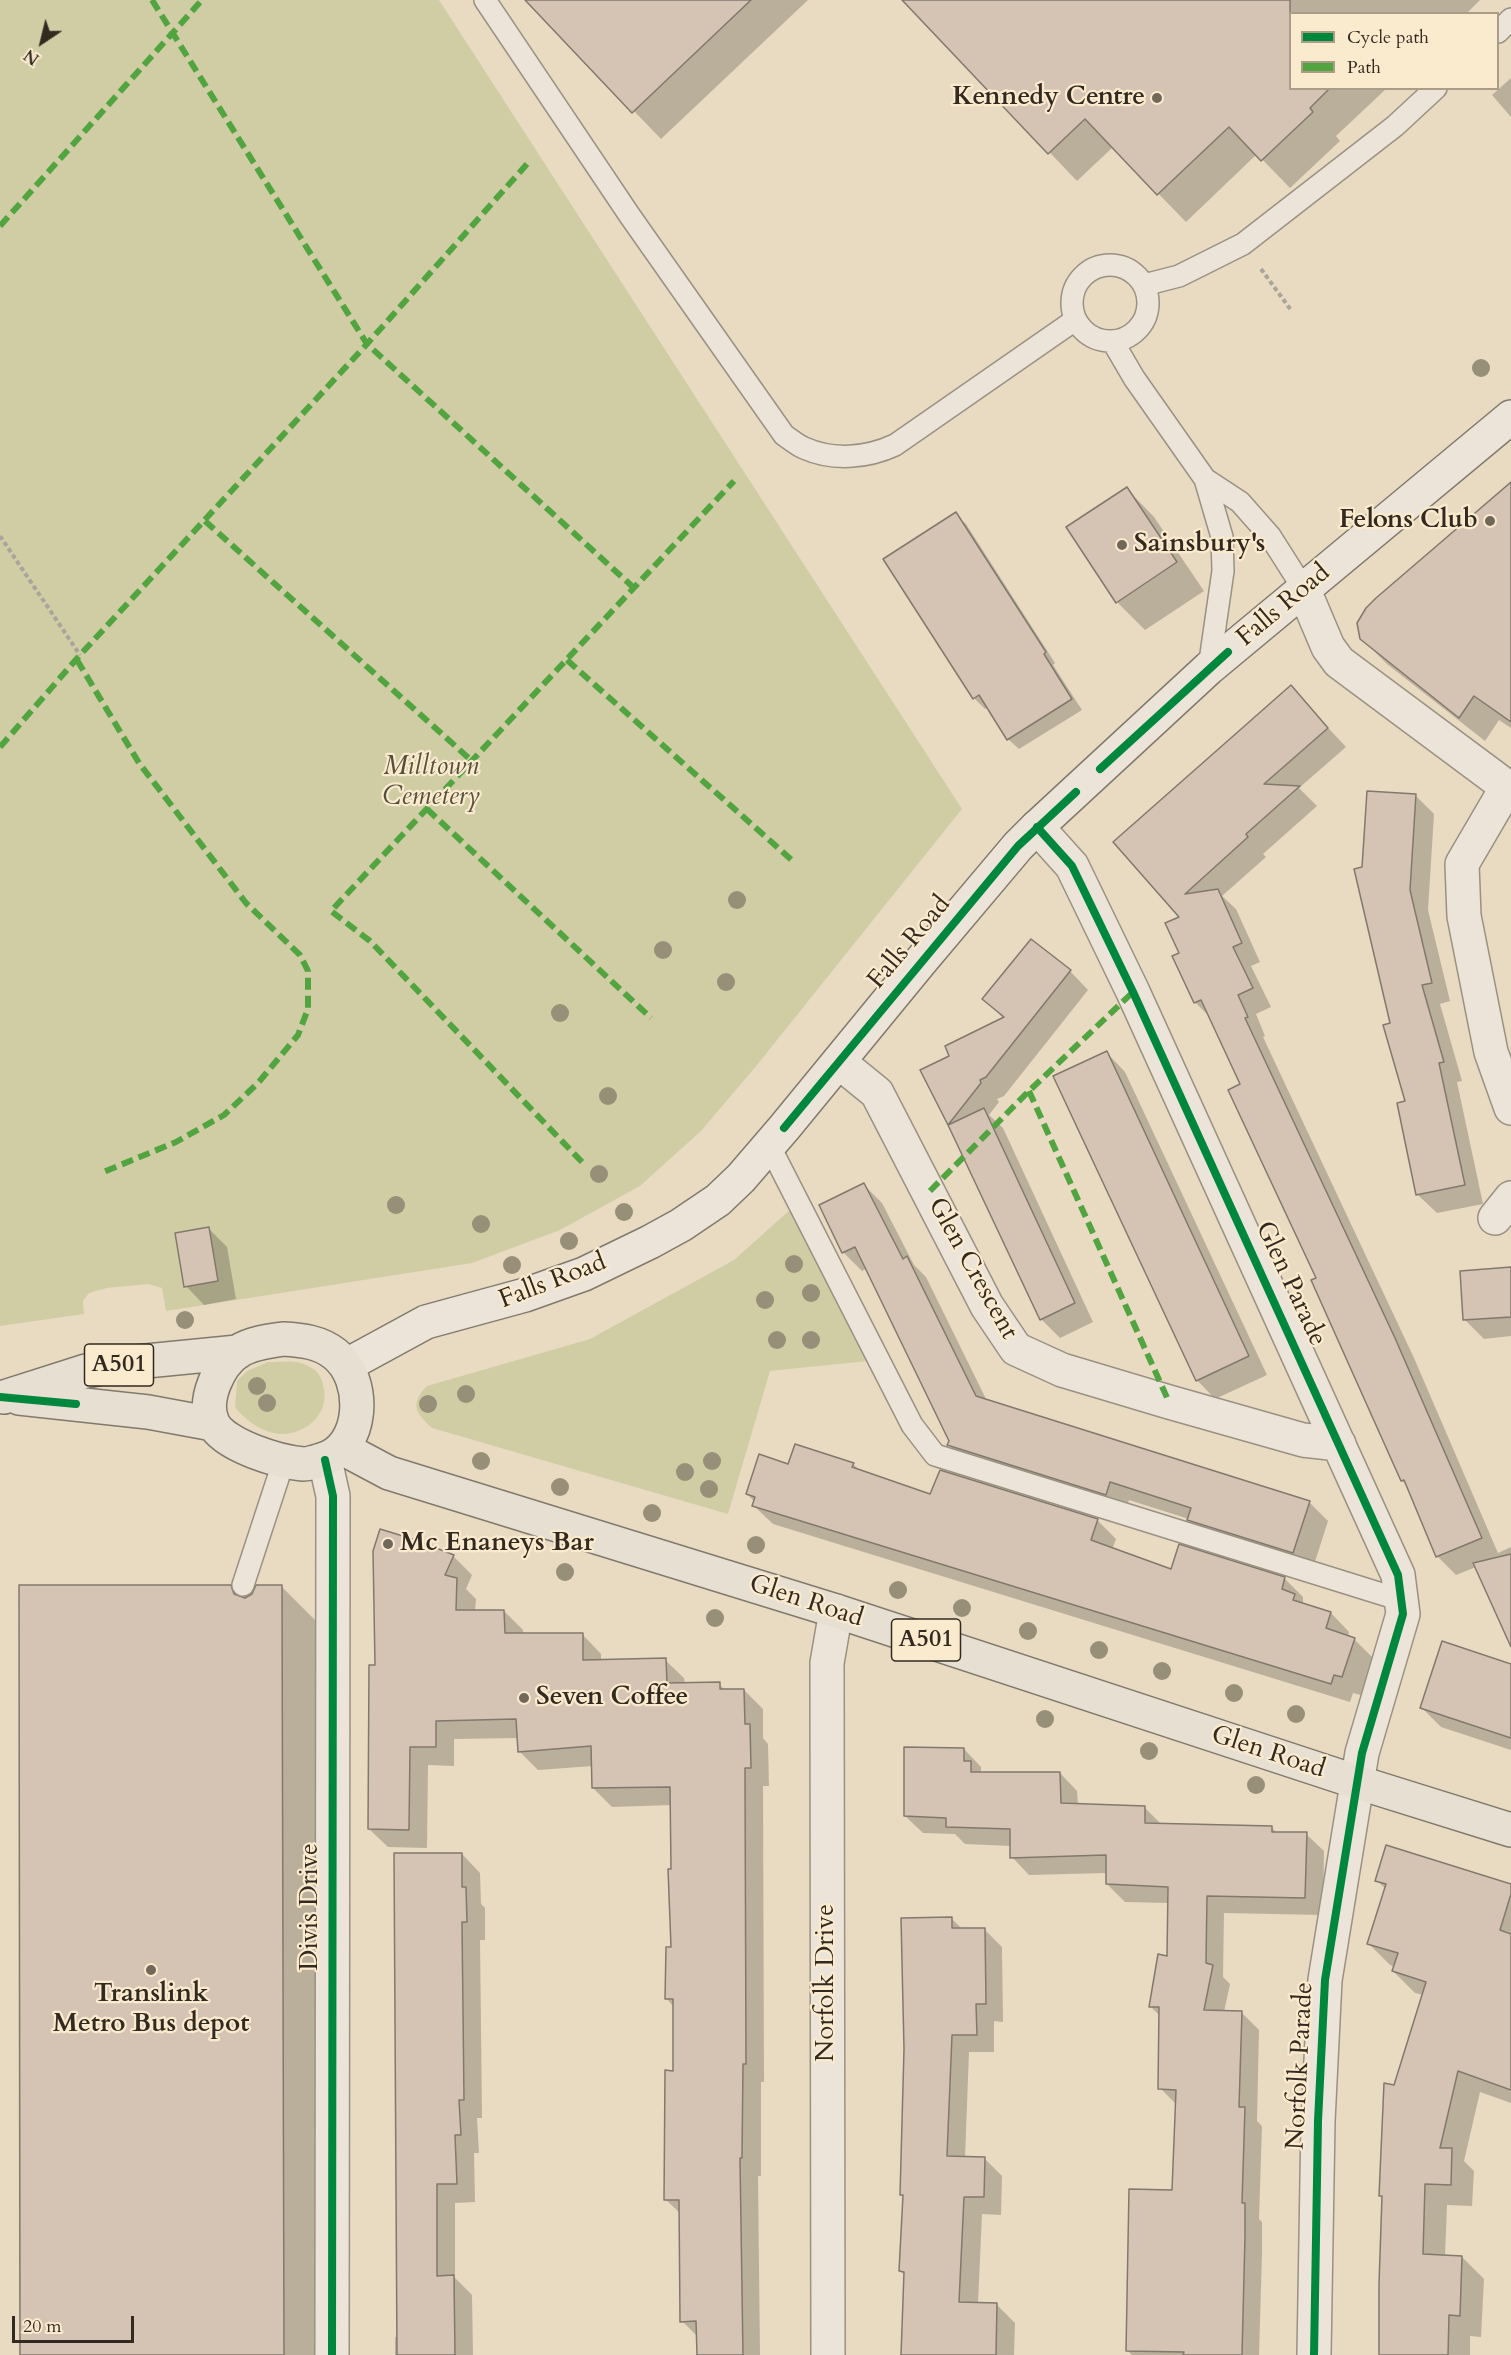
<!DOCTYPE html>
<html>
<head>
<meta charset="utf-8">
<style>
	body { margin:0 }
	#map { position:relative; width:1511px; height:2355px; overflow:hidden; background:#e9dbc2; font-family:Cardo,serif }
	canvas { display:block }
	.legend { position:absolute; left:1289px; top:12px; width:210px; height:78px; box-sizing:border-box; background:#faeace; border:2px solid #aa9d88; margin:0; padding:8px 10px; list-style:none; font-size:18px; color:#322a20 }
	.legend li { display:flex; align-items:center; gap:12px; height:30px }
	.legend b { width:30px; border:2px solid #aa9d88 }
	.north { position:absolute; left:12px; top:12px; width:60px; height:60px; -webkit-text-stroke:4px #faeace; paint-order:stroke; rotate:215deg; font-size:16px; font-weight:700; line-height:24px; text-align:center; color:#322a20 }
	.north::after { content:''; display:block; margin:auto; width:21px; height:27px; background:#322a20; clip-path:polygon(50% 0,100% 100%,50% 72%,0 100%) }
	.scale { position:absolute; left:12px; top:2316px; width:122px; height:27px; box-sizing:border-box; border:3px solid #322a20; border-top:0; padding-left:8px; font-size:18px; line-height:21px; white-space:nowrap; color:#322a20; -webkit-text-stroke:4px #faeace; paint-order:stroke }
</style>
</head>
<body>
<div id="map">
<canvas width="1511" height="2355"></canvas>
<ul class="legend">
<li><b style="height:8px;background:#00873e"></b>Cycle path</li>
<li><b style="height:8px;background:#52a441"></b>Path</li>
</ul>
<div class="north">N</div>
<div class="scale">20 m</div>
</div>
<script>
const c = document.querySelector('canvas').getContext('2d');
c.lineJoin = 'round';
function fillPath(path, color) { c.fillStyle = color; c.fill(path, 'evenodd'); }
function trace(path, color, width, dash) { c.strokeStyle = color; c.lineWidth = width; c.lineCap = dash ? 'butt' : 'round'; c.setLineDash(dash || []); c.stroke(path); }
function write(font, color, halo, rows, align = 'center') {
  c.font = font + ' Cardo,serif'; c.lineWidth = 4.5; c.setLineDash([]); c.textBaseline = 'middle'; c.strokeStyle = halo; c.fillStyle = color; for (const [text, x, y, turn = 0] of rows) {
    c.save(); c.translate(x, y); c.rotate((+turn || 0) * Math.PI / 180); c.textAlign = isNaN(turn) ? turn : align; if (halo) c.strokeText(text, 0, 0); c.fillText(text, 0, 0); c.restore();
  }
}
const green = new Path2D(`
	M0,0h439l523,809 -205,256 -56,66 -61,55 -80,44 -88,33 -306,48 -4,-23 -14,-4 -41,4 -18,5 -6,8 1,13 -84,12z
	M792,1208l76,153 -98,10 -42,143 -296,-86c-16,-15 -23,-24 -5,-42l163,-47 144,-79z
	M268,1362c14,0 30,-3 42,5 8,4 11,9 13,18 9,30 -21,54 -50,48 -15,-4 -29,-14 -38,-26l2,-26 10,-10z`);
const shadow = new Path2D(`
	M527,0h281l-147,139z
	M904,0h576l-14,14h-176v74h97l-51,48 4,5 -50,47 -33,-34 -71,68 -73,-75 -36,34z
	M1511,78v39l-19,-22z
	M1511,484v244l-12,-8 -14,21 -98,-77 -26,-26z
	M1127,489l27,28 50,74 -59,39 -28,-28z
	M955,514l11,10 89,139 -2,2 29,45 -63,39 -11,-10 -20,-32 -3,2 -11,-11 -89,-139z
	M1290,687l56,60 -47,41 18,18 -54,48 3,3 -44,39 14,13 24,53 -9,4 20,41 -15,7 9,22 -2,1 151,321 84,195 13,-6v81l-35,-61 -20,8 -19,-19 -28,-69 -7,-6 -84,-202 -76,-194 -32,-68 -14,-14 -22,-46 7,-3v-36l-66,-76z
	M1415,795l19,19 -6,96 22,91 -10,3 22,77 -5,1 26,122 -46,9 -19,-18 -20,-91 8,-2 -43,-233z
	M1070,971l18,19 -84,106 -7,3 2,3 -10,13 14,13 90,194 -33,16 -19,-19 -119,-248 29,-14 53,-38 -20,-20z
	M1107,1053l18,19 142,303 -52,24 -18,-19z
	M863,1184l19,19 32,62 12,12 61,124 322,101 19,19 -16,50 -104,-32 -19,-20 -60,-19 -5,13 -156,-49 -19,-19 1,-5 -83,-172 -5,3 -19,-19z
	M208,1228l19,19 9,52 -32,6 -18,-19z
	M1511,1269v67l-27,3 -19,-19z
	M853,1464l8,8 70,24 166,24 19,19 -4,11 60,21 8,-25 105,33 18,18v7l28,9 18,19 -1,5 6,2 19,19 -12,37 -8,-2 -3,9 -577,-178 -19,-18 1,-4 -8,-8 42,-28z
	M453,1556l19,19 -6,14 10,10 -1,13 29,-1 19,19v4l60,1 18,19v7l64,-1 19,18 1,6h34l7,7 18,-1 19,19v29l5,6 1,42h-6l1,296h-3v94h-3l2,179h-62v-18l-16,-16 -1,-107 -16,-15 9,-127v-65l-8,-9 7,-50 -1,-143 -60,2 -19,-19v-22l-55,4 -19,-19v-13l-65,1v27l-26,-1 -1,83 -39,-1 -19,-18 8,-163z
	M230,1587l15,12 37,-12 36,36 1,732h-297z
	M1511,1665v85l-70,-23 -19,-19z
	M964,1749l17,18v6h79l17,18 1,14 67,3 17,17 109,2 6,6 29,1 18,17 -1,64 -99,-2 -1,64 7,7 -6,28h17l18,18 -2,91 5,5 -3,93 3,3v32l-3,101h-127l-4,-4 46,-160 3,-86 -17,-17 1,-71 -11,-11 18,-48 1,-55 -44,-1 -18,-18v-11l-78,2 -17,-18 -1,-11 -46,-2 -10,-10 -32,-1 -18,-17z
	M462,1854l18,19 1,31 4,4v32h-5l2,178h-5l2,35h-5l1,49 -20,1v75l17,17 1,60h-78v-18h3z
	M1376,1880l135,6v217l-31,-11 -16,69 10,10 -2,35 -25,-1 -2,51 17,1 22,22 -3,58 -11,-1v19h-90l4,-157 -3,-3 14,-108 29,-92 -9,-2 -22,-22 2,-4 -5,-2 -22,-22 18,-54z
	M952,1919l10,10h22l18,18 1,75 -9,-1v31h-25l-4,106h19l18,18 -1,39 -19,-1 -4,90 19,1 18,18 -1,32h-110l2,-79 -6,-5 4,-74 -3,-3z`);
const building = new Path2D(`
	M525,0h226l-119,113z
	M902,0h388v88h40l-20,20 3,4 -52,49 -32,-34 -72,68 -72,-76 -37,35z
	M1511,482v240l-37,-26 -15,22 -99,-79 -3,-16 9,-15 10,-10z
	M1127,487l50,75 -61,41 -50,-76z
	M956,512l90,140 -2,2 28,45 -65,41 -28,-45 -6,4 -90,-140z
	M1291,685l37,43 -64,56 36,2 -54,48 2,3 -63,57 33,-5 24,54 -9,4 20,41 -15,7 10,22 -3,1 150,320 87,200 -46,19 -32,-77 -3,1 -90,-201 5,-2 -88,-188 12,-6 -39,-84 -7,3 -22,-47 7,-3 -14,-30 14,-6 -66,-75z
	M1367,791l49,3 -6,96 22,93 -10,2 22,77 -5,1 26,122 -49,10 -19,-92 8,-2 -22,-76 7,-2 -36,-154 8,-2z
	M1031,939l40,31 -85,107 -6,3 1,3 -33,42 -28,-55 29,-14 -4,-10 59,-29 -22,-18z
	M1107,1051l142,305 -53,25 -143,-305z
	M984,1108l91,195 -35,17 -92,-195z
	M864,1183l39,76 4,-3 69,140 334,105 -17,52 -106,-33 4,-12 -81,-26 -4,13 -159,-50 2,-4 -94,-194 -13,6 -23,-48z
	M209,1227l9,54 -34,6 -9,-54z
	M1511,1267v50l-48,3 -3,-49z
	M795,1444l59,19 -2,4 78,27 10,-24 158,49 -7,21 80,29 8,-25 106,33 -3,12 13,5 -2,6 38,12 -5,16 29,10 -13,39 -8,-2 -3,9 -579,-178 3,-9 -9,-3 13,-40 29,10z
	M380,1529l36,11 38,15 -9,20 12,3 -1,32h48l1,23h78v27l83,-2 1,25 53,-1v7h24l1,35h5l1,44h-6l1,296h-3l-1,94h-2l3,197h-46l-1,-34 -16,1 -1,-122h-15l1,-130 8,1v-72h-8l1,-52h5l-3,-78h3l-1,-82 -78,1 -1,-42 -73,6 -2,-33 -80,2v26h-26l-1,83 -41,-1 1,-164h6l-2,-114z
	M1511,1554v93l-38,-84z
	M19,1585h212l3,9 11,4 7,-4 4,-9h26l2,770h-264z
	M1442,1641l69,23v74l-91,-30z
	M904,1747l60,1v13h7v11h89l1,31 84,3v17l127,3v6h35l-2,66 -98,-2 -1,67 7,2 -9,45 38,1 -3,96h6l-3,96h3v33l-3,119h-59l1,-3 -58,-1 3,-162 43,1 4,-100 -18,-1 1,-82h-10l9,-53 9,2 1,-69 -62,-3v-29l-96,3v-29l-64,-2v-9l-42,-2z
	M1386,1845l125,39v10l-11,36 11,4v156l-53,-19 -18,77h12l-1,37 -26,-1 -2,70 39,2 -2,60 -11,-1 -1,40h-69v-71l3,-88h-3l5,-113 10,2 32,-103 -34,-11 6,-18 -31,-9 19,-60 -11,-3z
	M394,1853h68v34h4l1,35h-5l2,178h-5l2,35h-6l2,49h-20v92l17,-1 1,80h-58z
	M952,1917v11h33l1,76h-10l1,31h-25l-5,121 38,1 -1,40h-20l-5,105 38,1 -1,52h-95l3,-83 -5,-1 4,-76h-3l4,-146 -3,-131z`);
const path = new Path2D(`
	M1261,269l30,41
	M0,536l80,119`);
const service = new Path2D(`
	M485,0l145,216 154,219c6,4 13,10 20,13 29,13 63,10 91,-3l180,-125
	M1498,32l13,-13
	M1072 303a38 38 0 1 1 76 0a38 38 0 1 1-76 0Z
	M1144,285l35,-9 64,-32 152,-118 41,-38
	M1113,342l21,36 71,101 17,58 1,34 -14,97
	M1205,479l35,23 30,34 33,52
	M769,1145l143,280 23,30 466,145
	M243,1585l41,-125`);
const minor = new Path2D(`
	M1303,588l25,59 11,15 172,128
	M1507,787l-45,77 2,52 27,136 20,56
	M1037,827l35,39 61,126 265,583 5,39 -41,139 -37,227 -7,141 -4,234
	M839,1062l38,31 110,213 29,43 46,21 107,32 134,38 36,4
	M1495,1218l16,-20
	M325,1460l8,36 -1,859
	M828,2355l-1,-692 9,-52`);
const secondary = new Path2D(`
	M347,1365l79,-43 99,-27 59,-21 66,-32 31,-17 37,-25 23,-22 43,-50 137,-167 97,-115 19,-19 172,-159 302,-251`);
const primary = new Path2D(`
	M283,1339c19,1 37,3 52,15 32,25 30,95 -14,106 -6,2 -12,4 -18,4 -23,-2 -79,-18 -90,-41 -11,-23 6,-59 26,-72 13,-8 30,-10 44,-12z
	M4,1397l82,-26 50,-9 102,-10
	M19,1398l129,14 65,12
	M342,1448l47,25 447,138 521,171 154,48`);
const quiet = new Path2D(`
	M152,0l215,344 267,244
	M0,226l202,-226
	M205,521l267,240
	M77,660l62,103 107,140 54,52 8,16v38l-10,26 -40,48 -34,32 -48,27 -75,31
	M567,660l227,202
	M0,747l80,-92 287,-311 160,-180
	M427,809l224,209
	M1029,1091l140,311
	M582,1162l-212,-221 -39,-30 403,-430
	M930,1191l99,-100 104,-99`);
const cycleway = new Path2D(`
	M1100,769l128,-117
	M1037,827l35,39 61,126 265,583 5,39 -41,139 -37,227 -7,141 -4,234
	M784,1128l234,-282 58,-54
	M0,1397l76,7
	M325,1460l8,36 -1,859`);
const trees = [
	[1481,368],
	[737,900],
	[663,950],
	[726,982],
	[560,1013],
	[608,1096],
	[599,1174],
	[396,1205],
	[624,1212],
	[481,1224],
	[569,1241],
	[794,1264],
	[512,1265],
	[811,1293],
	[765,1300],
	[185,1320],
	[777,1340],
	[811,1340],
	[257,1386],
	[466,1394],
	[267,1403],
	[428,1404],
	[481,1461],
	[712,1461],
	[685,1472],
	[560,1487],
	[709,1489],
	[652,1513],
	[756,1545],
	[565,1572],
	[898,1590],
	[962,1608],
	[715,1618],
	[1028,1631],
	[1099,1650],
	[1162,1671],
	[1234,1693],
	[1296,1714],
	[1045,1719],
	[1149,1751],
	[1256,1785]
];
const markers = [
	[1157,98,6,"#726859"],
	[1490,521,6,"#726859"],
	[1122,545,6,"#726859"],
	[388,1544,6,"#726859"],
	[524,1698,6,"#726859"],
	[151,1970,6,"#726859"]
];
const shields = [
	[119,1365,69],
	[926,1640,69]
];
const shieldNames = [
	["A501",119,1365],
	["A501",926,1640]
];
const poiNames = [
	["Kennedy Centre",1145,98,"right"],
	["Felons Club",1478,521,"right"],
	["Sainsbury's",1134,545],
	["Mc Enaneys Bar",400,1544],
	["Seven Coffee",536,1698],
	["Translink",151,1995,"center"],
	["Metro Bus depot",151,2025,"center"]
];
const streetNames = [
	["Falls Road",1284,606,-40],
	["Falls Road",910,943,-50],
	["Glen Crescent",972,1269,61],
	["Falls Road",553,1282,-21],
	["Glen Parade",1290,1284,65],
	["Glen Road",806,1602,18],
	["Glen Road",1268,1753,18],
	["Divis Drive",311,1907,-90],
	["Norfolk Drive",827,1983,-90],
	["Norfolk Parade",1301,2066,-87]
];
const parkNames = [
	["Milltown",431,768],
	["Cemetery",431,798]
];
fillPath(green, '#d0cda5');
fillPath(shadow, '#0003');
fillPath(building, '#d5c3b4');
trace(building, '#81796c', 1.5);
trace(service, '#9a9183', 24);
trace(minor, '#9a9183', 36);
trace(secondary, '#81796c', 36);
trace(primary, '#81796c', 36);
trace(path, '#aaa49a', 4, [4.5, 3]);
trace(service, '#ece4d8', 21);
trace(minor, '#ece4d8', 33);
trace(secondary, '#ece4d8', 33);
trace(primary, '#e7e0d2', 33);
trace(quiet, '#52a441', 6, [12, 6]);
trace(cycleway, '#00873e', 8);
c.fillStyle = '#978f78';
for (const [x, y] of trees) { c.beginPath(); c.arc(x, y, 9, 0, 2 * Math.PI); c.fill(); }
for (const [x, y, r, color] of markers) { const dot = new Path2D(); dot.arc(x, y, r, 0, 2 * Math.PI); c.fillStyle = color; c.fill(dot); trace(dot, '#faeace', 2); }
for (const [x, y, w] of shields) { const box = new Path2D(); box.roundRect(x - w / 2, y - 21, w, 42, 4.5); c.fillStyle = '#faeace'; c.fill(box); trace(box, '#322a20', 1.5); }
write('bold 24px', '#322a20', null, shieldNames);
write('bold 26px', '#322a20', '#faeace', poiNames, 'left');
write('26px', '#322a20', '#faeace', streetNames);
write('italic 26px', '#54503c', '#faeace', parkNames);
</script>
</body>
</html>
